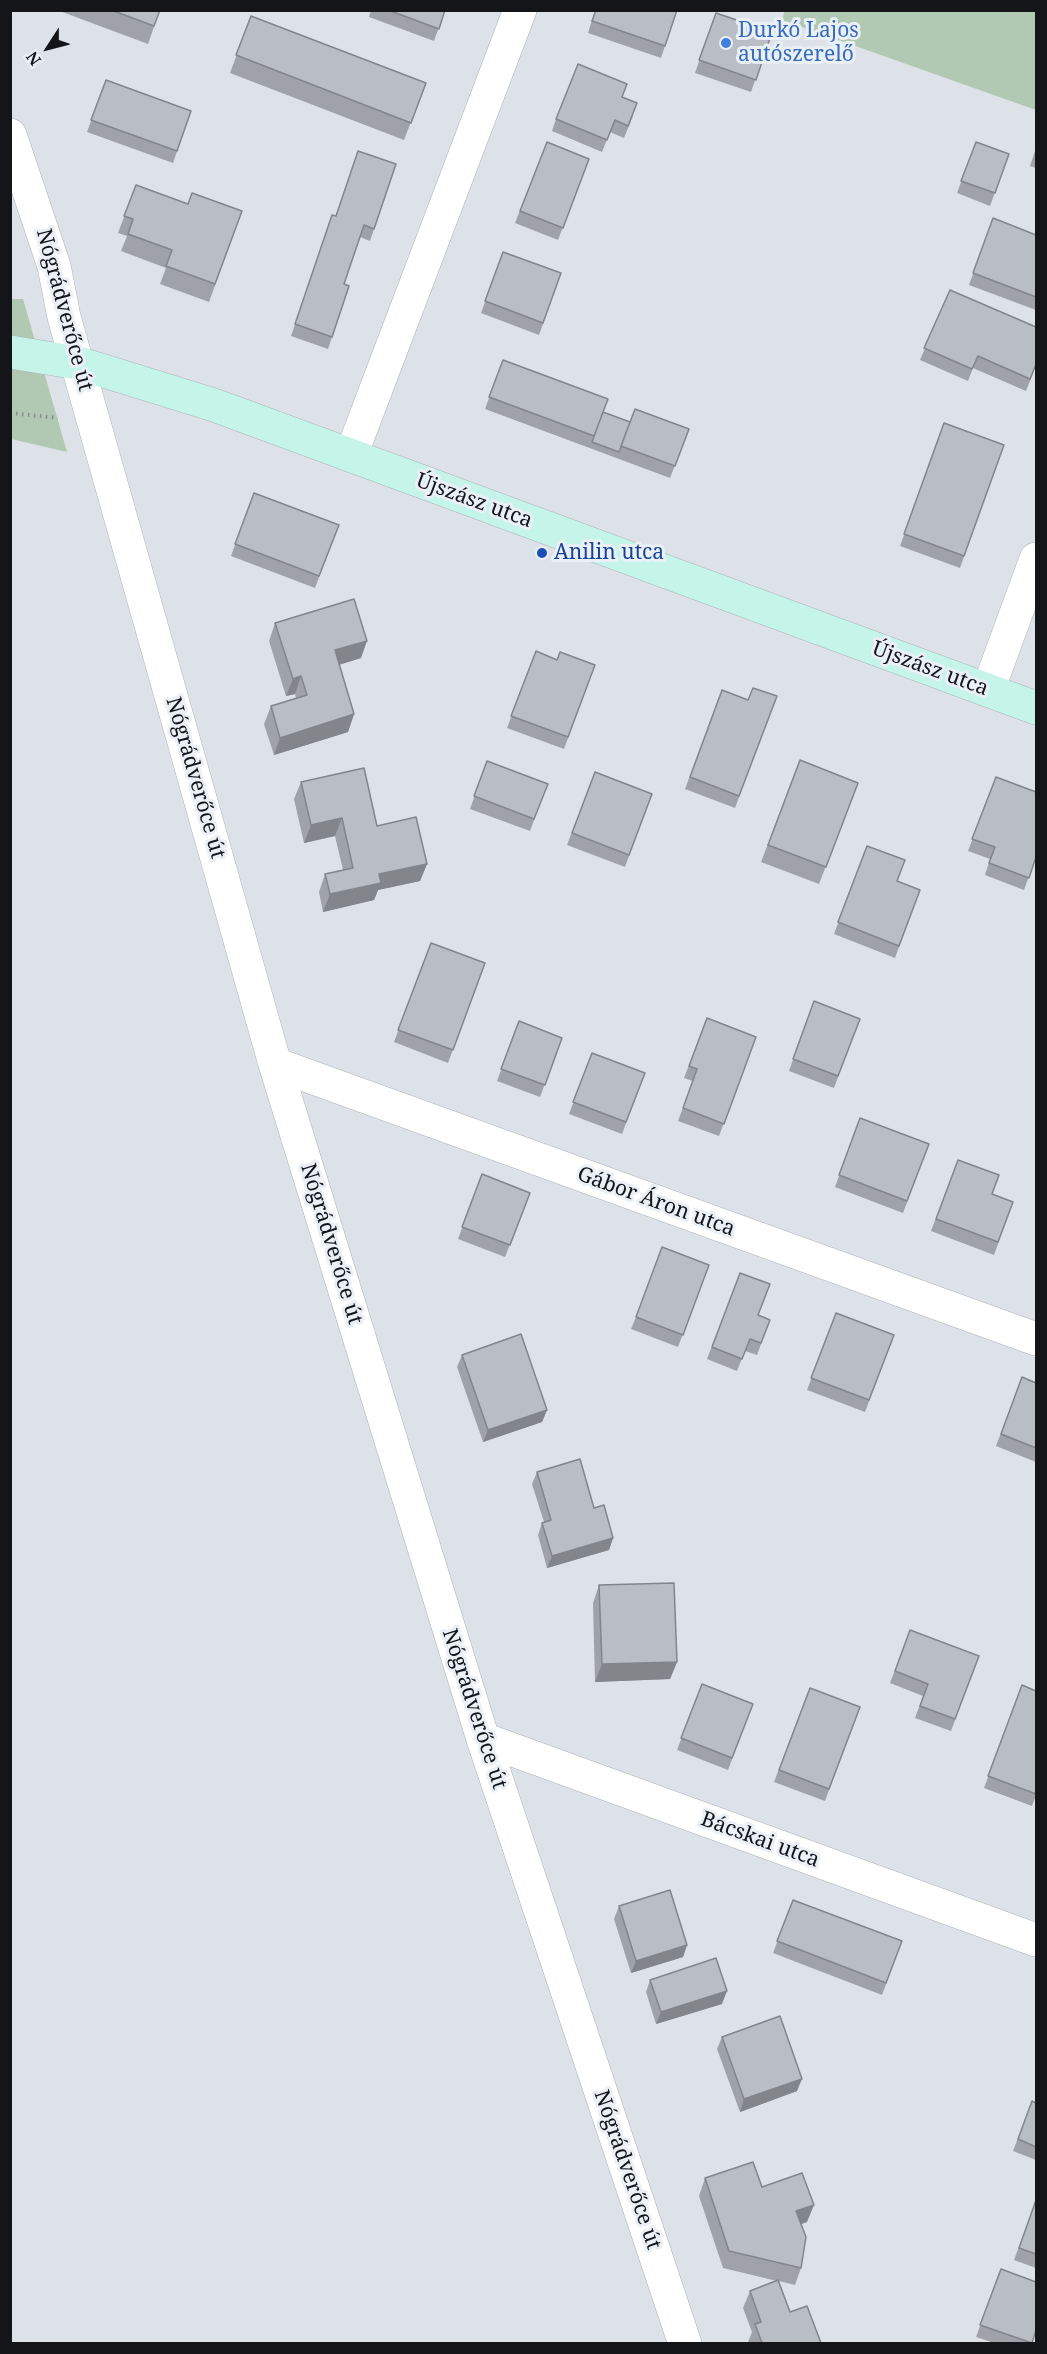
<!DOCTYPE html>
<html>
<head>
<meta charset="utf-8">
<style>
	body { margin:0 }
	#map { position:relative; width:1047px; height:2354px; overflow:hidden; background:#dde2e9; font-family:"Noto Serif",serif }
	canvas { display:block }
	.frame { position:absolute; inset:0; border:12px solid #131518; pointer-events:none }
	.north { position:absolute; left:18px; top:18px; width:60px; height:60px; -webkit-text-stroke:4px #eaf0f6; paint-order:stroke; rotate:234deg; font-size:16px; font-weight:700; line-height:24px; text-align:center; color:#131518 }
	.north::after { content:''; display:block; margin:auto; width:21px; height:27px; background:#131518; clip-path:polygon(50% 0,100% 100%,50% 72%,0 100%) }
</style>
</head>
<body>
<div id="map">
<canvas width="1047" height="2354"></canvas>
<div class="frame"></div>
<div class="north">N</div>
</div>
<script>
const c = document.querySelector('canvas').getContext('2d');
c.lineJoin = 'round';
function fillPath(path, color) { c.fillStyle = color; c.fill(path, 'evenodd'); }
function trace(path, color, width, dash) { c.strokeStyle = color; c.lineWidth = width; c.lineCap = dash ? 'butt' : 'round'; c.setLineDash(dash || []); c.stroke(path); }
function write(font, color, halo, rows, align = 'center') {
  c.font = font + ' "Noto Serif",serif'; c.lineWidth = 6; c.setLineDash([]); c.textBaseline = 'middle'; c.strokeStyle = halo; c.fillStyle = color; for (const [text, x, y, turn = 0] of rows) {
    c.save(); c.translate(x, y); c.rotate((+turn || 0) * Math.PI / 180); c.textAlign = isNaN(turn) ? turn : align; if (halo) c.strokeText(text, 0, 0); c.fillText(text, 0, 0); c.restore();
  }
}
const green = new Path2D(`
	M785,10l251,1v99l-254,-90z
	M11,299h12l44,153 -56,-13z`);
const path = new Path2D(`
	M10,413l48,5`);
const street = new Path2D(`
	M10,135l44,131 10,51 211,747 208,675 202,605
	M351,455l169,-445
	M988,690l48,-131
	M275,1064l761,275
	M483,1739l553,201`);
const secondary = new Path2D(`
	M10,352l68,11 136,42 822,303`);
const wall = new Path2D(`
	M57,10h103l-12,34z
	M371,10h74l-11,31 -65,-24z
	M595,10h82l-16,48 -73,-25z
	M716,13l56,19 -21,60 -56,-19z
	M251,16l175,67 -22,57 -174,-67z
	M106,80l85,31 -18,52 -86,-31z
	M622,97l11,19 -9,22 -14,-6 -8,20 -50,-21 4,-12z
	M547,142l42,17 -31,81 -43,-17z
	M976,142l33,12 -19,52 -33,-13z
	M1036,148v20l-6,-2z
	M396,164l-26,77 -10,-4 -16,47 5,2 -21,63 -37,-13 41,-121 4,1z
	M136,185l52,19 54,7 -33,91 -49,-18 6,-16 -45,-17 6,-15 -9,-3z
	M993,218l43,17v75l-67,-25z
	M503,252l58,21 -22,62 -58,-22z
	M950,290l86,76 -10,25 -53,-23 -5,13 -48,-21z
	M503,360l100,52 27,10 59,7 -19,49 -185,-69z
	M944,423l60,22 -44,123 -60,-22z
	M254,493l85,32 -24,63 -84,-32z
	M275,623l86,35 -22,7 15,49 -6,18 -74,23 -10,-31 7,-18 25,-8 -1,-4 -9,2 -17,-55z
	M536,651l21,9 38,5 -31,84 -57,-21z
	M722,690l26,10 29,-4 -42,112 -50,-19z
	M800,760l58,23 -39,101 -58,-22z
	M487,761l61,23 -18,47 -60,-22z
	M595,772l57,22 -27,73 -58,-22z
	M996,777l40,80 -12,33 -39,-15 5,-16 -22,-8z
	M301,782l76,44 50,38 -7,17 -42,9 -4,10 -51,12 -4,-20 6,-18 18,-4 -8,-34 -31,7 -10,-44z
	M867,846l30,35 23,9 -25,68 -61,-24z
	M431,943l54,20 -37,100 -54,-21z
	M814,1001l46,18 -26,69 -45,-17z
	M707,1018l49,19 -37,99 -41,-15 15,-40 -9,-3z
	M519,1021l43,17 -22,59 -43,-16z
	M592,1053l53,20 -23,61 -53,-20z
	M860,1118l69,26 -26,69 -68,-26z
	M958,1160l34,34 21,8 -19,53 -63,-24z
	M482,1174l48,19 -25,64 -47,-18z
	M709,1265l-31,82 -47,-18 5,-12z
	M740,1273l19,42 11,5 -13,35 -12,-4 -8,20 -30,-12z
	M836,1313l58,22 -29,77 -58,-22z
	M462,1355l85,55 -5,12 -59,20 -26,-75z
	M1022,1377l14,6v79l-40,-16z
	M537,1472l57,36 19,30 -4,12 -62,18 -9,-33 4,-12 2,-1 -12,-38z
	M599,1585l78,77 -7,17 -75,3 -2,-79z
	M910,1630l69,26 -28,75 -36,-13 8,-22 -33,-13z
	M702,1684l51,20 -25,66 -51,-20z
	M1022,1685l14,6v104l-4,11 -48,-18z
	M810,1688l50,19 -35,94 -51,-19z
	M793,1900l109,41 -20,54 -109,-42z
	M619,1906l68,39 -4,12 -52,16 -17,-54z
	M650,1980l72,24 -66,20 -10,-32z
	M722,2037l75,54 -57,21 -23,-63z
	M1032,2101l4,2v57l-23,-9z
	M705,2178l57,9 45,35 -6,2v44l-6,17 -16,-4 11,31 31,31h-72l-1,-1 4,-10 -9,-24 7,-17 27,-10 -54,-13 -24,-72z
	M1036,2200v68l-22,-8z
	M1001,2269l31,74h-38l-18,-6z`);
const shadedWall = new Path2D(`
	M367,641l-6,17 -33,10 7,-18z
	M301,676l-6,18 -9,2 7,-17z
	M354,714l-6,18 -74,23 6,-17z
	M342,818l-7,18 -31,7 7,-18z
	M427,864l-7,17 -42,9 -4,10 -51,12 7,-18 49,-20z
	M547,1410l-5,12 -59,20 5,-12z
	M613,1538l-4,12 -62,18 5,-12z
	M677,1662l-7,17 -75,3 7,-18z
	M687,1945l-4,12 -52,16 5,-12z
	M727,1991l-5,13 -66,20 5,-12z
	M802,2079l-5,12 -57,21 4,-13z
	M814,2205l-7,17 -17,6 6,-17z`);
const building = new Path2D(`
	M111,10h49l-6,16z
	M388,10h57l-6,19z
	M596,10h81l-12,36 -73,-25z
	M716,13l56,19 -16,48 -57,-20z
	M251,16l175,67 -15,40 -175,-68z
	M578,64l49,20 -5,13 15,6 -9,23 -13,-6 -8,20 -51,-21z
	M106,80l85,31 -14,40 -86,-31z
	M547,142l42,17 -26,69 -43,-17z
	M976,142l33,12 -14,39 -34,-12z
	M358,151l38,13 -22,65 -10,-4 -20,59 5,2 -17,51 -37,-13 37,-109 4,1z
	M136,185l52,19 4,-11 50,18 -27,73 -49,-18 6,-16 -44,-16 5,-15 -9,-3z
	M993,218l43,17v62l-63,-24z
	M503,252l58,21 -18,50 -58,-22z
	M950,290l86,37v37l-6,15 -52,-23 -6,13 -48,-21z
	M503,360l105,39 -14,37 -105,-39z
	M635,409l54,20 -14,37 -54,-20z
	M603,412l27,10 -11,30 -27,-10z
	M944,423l60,22 -40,111 -60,-22z
	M254,493l85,32 -20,51 -84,-32z
	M354,599l13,42 -32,9 19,64 -74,24 -9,-32 36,-11 -6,-19 -8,3 -18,-56z
	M536,651l21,9 3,-8 35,13 -27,72 -57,-21z
	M753,688l24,8 -38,100 -49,-19 32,-87 26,10z
	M800,760l58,23 -32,84 -58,-22z
	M487,761l61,23 -14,35 -60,-23z
	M364,768l13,58 39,-9 11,47 -48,10 2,9 -51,11 -5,-20 28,-6 -11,-50 -31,7 -10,-43z
	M595,772l57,22 -23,61 -57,-22z
	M996,777l40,15v65l-7,21 -40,-15 6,-16 -23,-8z
	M867,846l38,14 -8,21 23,9 -21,56 -61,-24z
	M431,943l54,20 -32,87 -55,-20z
	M814,1001l46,18 -22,57 -45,-17z
	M707,1018l49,19 -32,87 -41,-16 14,-39 -8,-3z
	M519,1021l43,17 -17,47 -44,-16z
	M592,1053l53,20 -19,49 -53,-20z
	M860,1118l69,26 -22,57 -68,-26z
	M958,1160l41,15 -7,19 21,8 -15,40 -62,-23z
	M482,1174l48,19 -20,52 -48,-18z
	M662,1247l47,18 -26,70 -47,-18z
	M740,1273l30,11 -12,31 12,5 -9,23 -11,-4 -8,20 -30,-12z
	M836,1313l58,22 -25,65 -58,-22z
	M521,1334l26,76 -59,20 -26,-75z
	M1022,1377l14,6v65l-35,-14z
	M580,1459l14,49 10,-3 9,33 -61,18 -10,-33 9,-3 -14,-48z
	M674,1583l3,79 -75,2 -3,-79z
	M910,1630l69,26 -24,63 -35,-13 8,-22 -33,-13z
	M702,1684l51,20 -21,54 -51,-20z
	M1022,1685l14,6v103l-48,-18z
	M810,1688l50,19 -31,82 -50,-19z
	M670,1890l17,55 -51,16 -17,-55z
	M793,1900l109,41 -16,42 -109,-42z
	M716,1958l11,33 -66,21 -11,-32z
	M780,2016l22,63 -58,20 -22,-62z
	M1032,2101l4,2v44l-18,-8z
	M753,2162l9,25 40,-14 12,32 -18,6 10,26 -5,31 -72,-17 -24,-73z
	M1036,2200v54l-17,-6z
	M1001,2269l35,13v48l-4,13 -52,-18z
	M778,2280l12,32 17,-6 14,37h-59l-7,-19 6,-2 -11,-31z`);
const markers = [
	[726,43,6,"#3f7fe0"],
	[542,553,6,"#1a4fb4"]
];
const shopNames = [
	["Durkó Lajos",738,31],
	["autószerelő",738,55]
];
const streetNames = [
	["Nógrádverőce út",64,310,75],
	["Újszász utca",474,501,20],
	["Újszász utca",930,669,20],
	["Nógrádverőce út",195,778,74],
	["Gábor Áron utca",656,1202,20],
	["Nógrádverőce út",331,1244,73],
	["Nógrádverőce út",474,1709,72],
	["Bácskai utca",760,1840,20],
	["Nógrádverőce út",627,2170,71]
];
const transitNames = [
	["Anilin utca",554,553]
];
fillPath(green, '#b1c9b3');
trace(street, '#aeb3b9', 34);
trace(secondary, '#aeb3b9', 34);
trace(path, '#898d92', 4, [1.5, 4.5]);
trace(street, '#fff', 33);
trace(secondary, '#c4f5e8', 33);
fillPath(wall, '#9fa3a9');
fillPath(shadedWall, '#828589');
fillPath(building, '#b9bec4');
trace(building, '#828589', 1.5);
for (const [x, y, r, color] of markers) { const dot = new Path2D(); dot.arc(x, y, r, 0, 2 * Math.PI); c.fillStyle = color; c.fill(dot); trace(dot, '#eaf0f6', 2); }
write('21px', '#366cbe', '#eaf0f6', shopNames, 'left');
write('21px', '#131518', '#eaf0f6', streetNames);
write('21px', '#164399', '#eaf0f6', transitNames, 'left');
</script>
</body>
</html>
